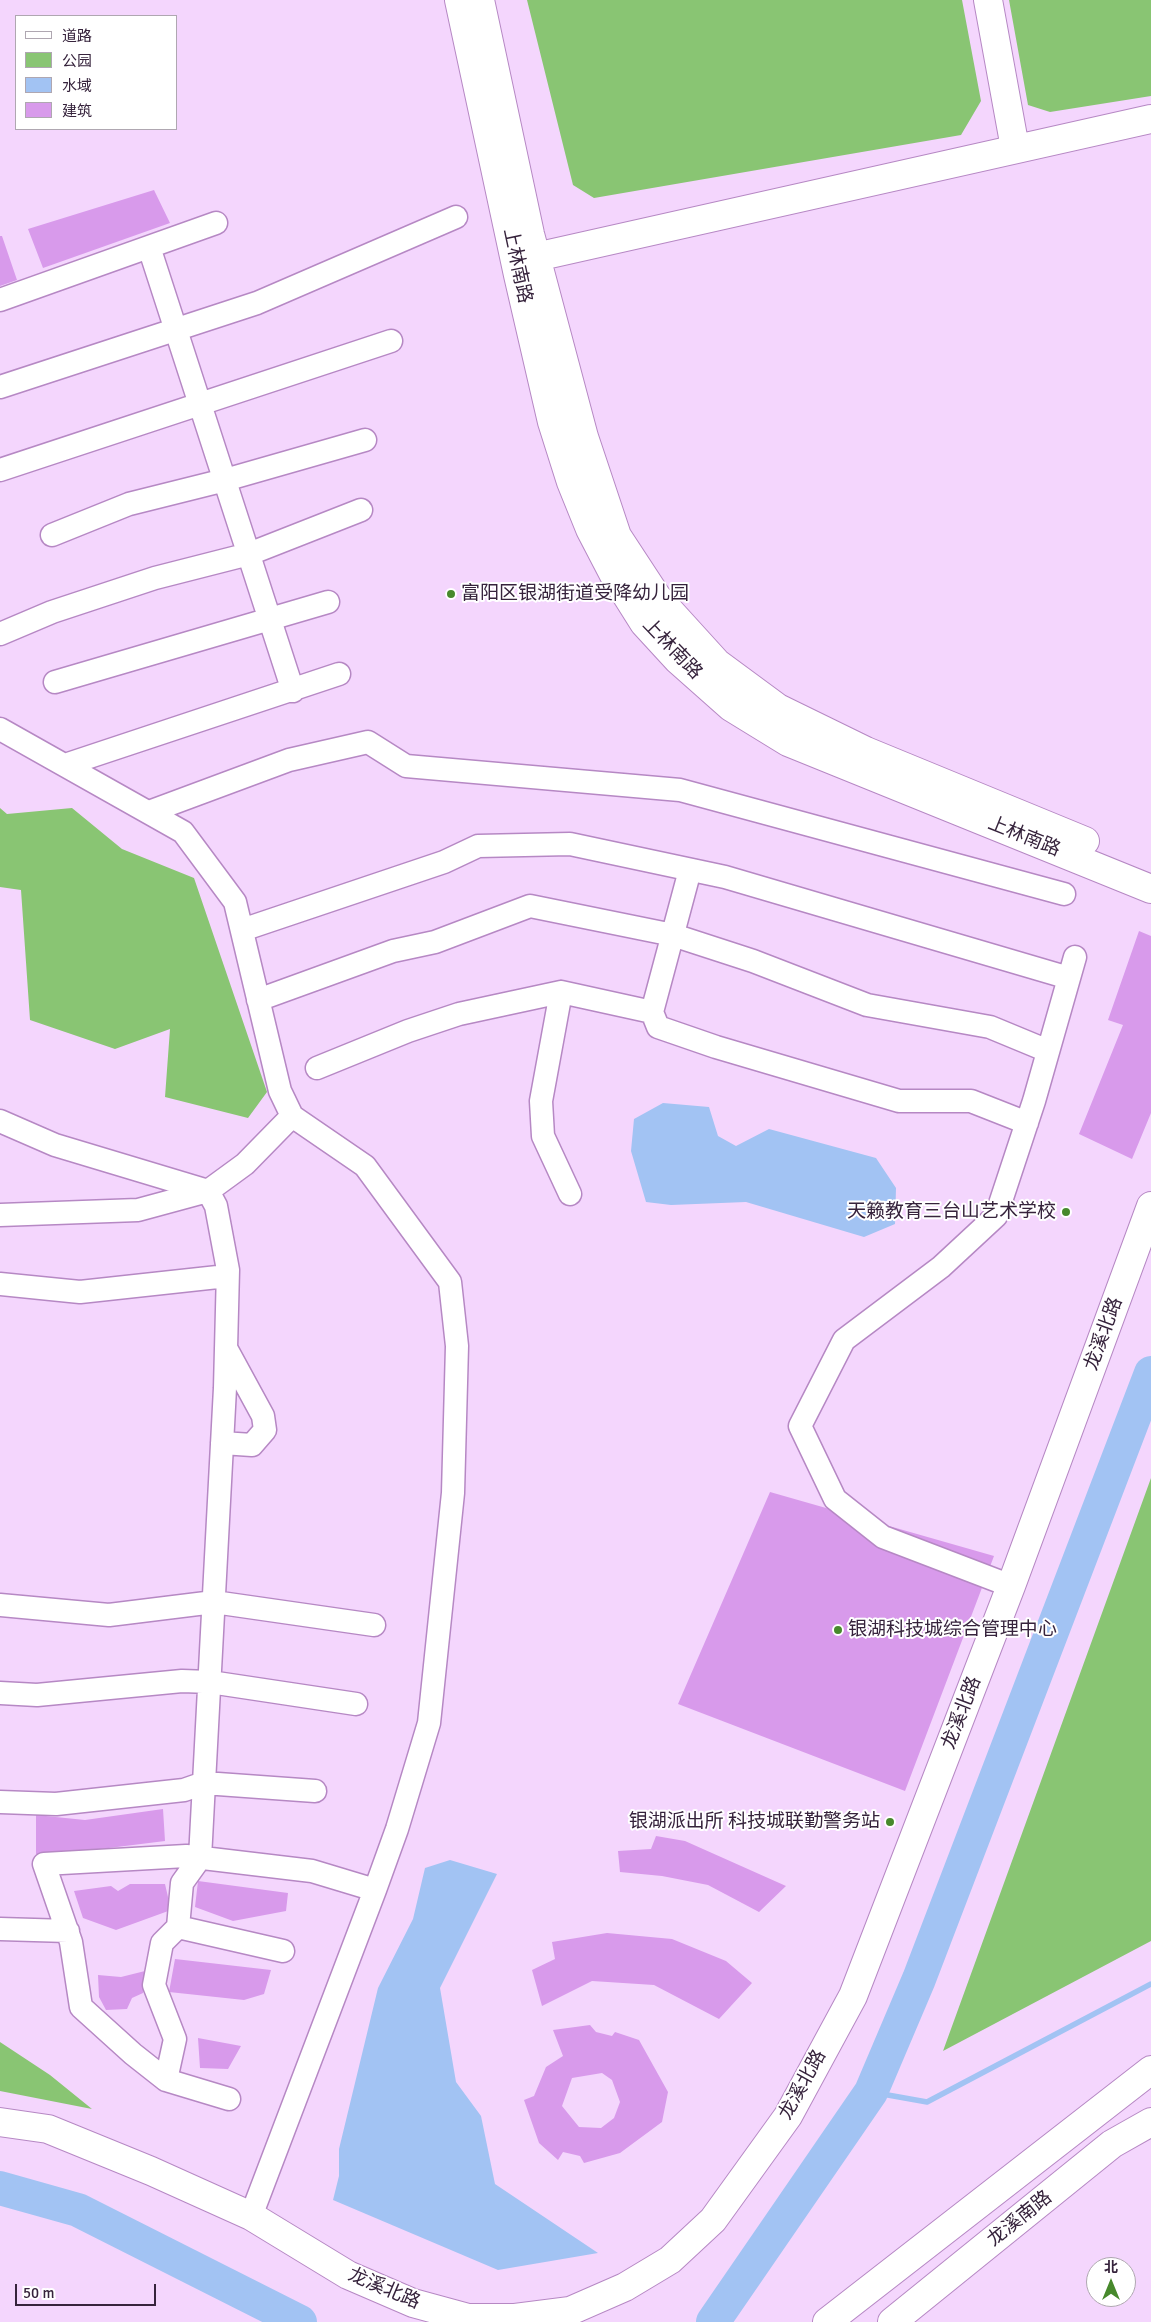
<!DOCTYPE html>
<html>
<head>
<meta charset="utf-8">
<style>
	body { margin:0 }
	#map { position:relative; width:1151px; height:2322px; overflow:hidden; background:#f4d6fd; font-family:Signika,"Noto Sans SC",sans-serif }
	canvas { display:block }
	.legend { position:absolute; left:15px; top:15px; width:162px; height:115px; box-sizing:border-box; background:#fff; border:1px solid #afa7b1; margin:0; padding:6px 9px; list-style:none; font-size:15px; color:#36233c }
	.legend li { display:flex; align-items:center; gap:10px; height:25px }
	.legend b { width:25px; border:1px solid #afa7b1 }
	.north { position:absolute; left:1086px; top:2257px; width:50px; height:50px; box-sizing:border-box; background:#fff; border:1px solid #afa7b1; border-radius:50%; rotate:0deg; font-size:14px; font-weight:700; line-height:20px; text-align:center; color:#36233c }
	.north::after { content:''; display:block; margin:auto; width:18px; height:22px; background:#47892c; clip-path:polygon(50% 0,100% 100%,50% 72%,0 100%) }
	.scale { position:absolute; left:15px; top:2284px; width:141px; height:22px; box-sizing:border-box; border:2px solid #36233c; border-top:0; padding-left:6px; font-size:15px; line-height:18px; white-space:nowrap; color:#36233c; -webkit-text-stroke:4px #fff; paint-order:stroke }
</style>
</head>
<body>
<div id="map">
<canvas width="1151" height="2322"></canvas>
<ul class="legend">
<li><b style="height:6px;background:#fff"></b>道路</li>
<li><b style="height:14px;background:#89c573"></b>公园</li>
<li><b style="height:14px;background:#a2c3f3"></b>水域</li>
<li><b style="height:14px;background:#d89aeb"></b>建筑</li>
</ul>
<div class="north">北</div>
<div class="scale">50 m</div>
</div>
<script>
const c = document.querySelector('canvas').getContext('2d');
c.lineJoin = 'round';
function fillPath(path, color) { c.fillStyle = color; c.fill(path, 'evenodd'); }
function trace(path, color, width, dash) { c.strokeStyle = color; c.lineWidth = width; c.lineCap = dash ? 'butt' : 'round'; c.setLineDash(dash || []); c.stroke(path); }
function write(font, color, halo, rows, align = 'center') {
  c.font = font + ' Signika,"Noto Sans SC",sans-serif'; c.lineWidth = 4; c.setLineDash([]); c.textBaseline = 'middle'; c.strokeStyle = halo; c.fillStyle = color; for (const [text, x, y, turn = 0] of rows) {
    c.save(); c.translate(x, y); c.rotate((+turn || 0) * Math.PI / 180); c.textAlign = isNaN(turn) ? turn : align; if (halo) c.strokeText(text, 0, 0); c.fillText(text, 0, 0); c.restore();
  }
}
const green = new Path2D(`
	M527,0h435l19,101 -20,34 -367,63 -21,-13z
	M1009,0h142v96l-101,16 -22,-7z
	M0,808l7,6 65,-6 50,41 72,29 73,214 -19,26 -83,-21 5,-68 -55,20 -85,-29 -9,-130 -21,-3z
	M1151,1478v463l-208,110z
	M0,2042l50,33 42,34 -92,-18z`);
const water = new Path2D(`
	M663,1103l46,4 9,29 18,10 33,-17 107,29 20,30 -1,36 -31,13 -118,-35 -75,3 -25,-3 -15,-51 3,-32z
	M450,1860l47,14 -57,114 16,94 25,34 14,68 103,69 -100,17 -165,-70 6,-24v-27l39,-161 35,-69 12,-51z`);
const stream = new Path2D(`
	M871,2092l56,10 224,-118`);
const river = new Path2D(`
	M0,2188l78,22 222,112
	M713,2322l158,-230 48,-113 232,-606`);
const building = new Path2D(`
	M154,190l16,33 -127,45 -15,-39z
	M0,236h2l15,44 -17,6z
	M1139,931l12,5v177l-19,46 -53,-25 44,-109 -15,-5z
	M770,1492l224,64 -89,235 -227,-87z
	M163,1809l2,32 -96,12 -33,1v-39l49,5z
	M656,1836l29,5 101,45 -27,26 -51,-27 -46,-9 -42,-4 -2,-21 33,-2z
	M198,1881l90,12 -2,18 -53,10 -38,-14z
	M130,1884h35l6,26 -55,20 -33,-12 -9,-27 37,-5 7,5z
	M607,1933l65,6 54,22 26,22 -33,36 -65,-34 -62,-4 -50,25 -10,-36 23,-11 -3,-17z
	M175,1959l96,11 -7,24 -20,6 -75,-8z
	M145,1971l-2,22 -11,5 -5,11 -21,1 -7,-13 -1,-22 23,2z
	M590,2025l6,7 16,4 3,-4 24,8 29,52 -6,30 -42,31 -36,10 -4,-7 -17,-4 -5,8 -19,-17 -15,-43 10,-4 12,-29 17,-11 -10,-26zM602,2073l10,7 8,22 -6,16 -13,10 -22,-1 -17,-21 10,-28z
	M198,2038l43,8 -13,23 -28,-1z`);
const street = new Path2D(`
	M149,247l144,444
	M0,300l216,-77
	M0,387l257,-84 199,-86
	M0,470l391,-129
	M52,535l77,-31 96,-24 140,-40
	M0,634l52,-22 103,-34 94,-24 112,-44
	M55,682l273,-80
	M0,729l183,103 52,70 45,189 12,25 73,50 85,116 7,64 -4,147 -24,230 -32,106 -22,61 -124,326
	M65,765l274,-91
	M149,812l140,-52 79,-18 38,24 274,24 384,104
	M242,930l202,-68 34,-16 92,-2 155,33 344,101
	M561,992l-20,109 2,35 27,58
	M258,1000l135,-49 42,-9 95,-36 143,29 80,26 114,44 123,22 58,24
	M652,1012l38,-142
	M317,1068l91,-37 51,-17 102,-22 91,20 6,15 58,20 183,54h72l56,22
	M0,1121l55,24 153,46 8,15 12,64 -3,118 -25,470 -18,25 -4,44 -16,16 -8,42 21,54 -9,41
	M0,1215l138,-5 70,-19 37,-27 47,-48
	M0,1284l80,8 147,-16
	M222,1443l30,2 13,-15 -2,-14 -37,-68
	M1011,1586l-128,-49 -48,-38 -35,-73 44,-86 97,-73 55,-51 38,-115 41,-144
	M0,1605l109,10 105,-13 160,23
	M0,1693l37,2 145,-14 28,1 146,22
	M0,1802l56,2 128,-14 20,-7 111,8
	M178,1927l105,24
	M0,1929l68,2
	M229,2099l-63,-19 -33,-26 -52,-47 -10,-65 -27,-78 142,-8 126,15 63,19`);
const secondary = new Path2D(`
	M459,0l59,275 34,147 19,60 19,47 25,48 29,46 34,37 53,47 57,35 363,147
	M480,0l50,234 54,203 33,99 40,61 60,66 61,45 88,43 219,90
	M988,0l27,148
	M536,257l615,-138
	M0,2122l48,7 103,42 100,45 97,59 65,28 55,15h47l55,-7 55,-24 45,-27 43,-40 75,-104 65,-120 158,-410 140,-380
	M827,2322l324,-252
	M892,2322l220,-178 39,-22`);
const markers = [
	[451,594,5,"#47892c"],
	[1066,1212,5,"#47892c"],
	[838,1630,5,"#47892c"],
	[890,1822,5,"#47892c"]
];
const streetNames = [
	["上林南路",517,266,78],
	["上林南路",672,649,46],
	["上林南路",1024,837,22],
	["龙溪北路",1104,1334,-70],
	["龙溪北路",962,1713,-69],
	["龙溪北路",803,2085,-61],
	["龙溪南路",1020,2219,-39],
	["龙溪北路",384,2289,23]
];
const poiNames = [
	["富阳区银湖街道受降幼儿园",461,594],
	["天籁教育三台山艺术学校",1056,1212,"right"],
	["银湖科技城综合管理中心",848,1630],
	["银湖派出所 科技城联勤警务站",880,1822,"right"]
];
fillPath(green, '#89c573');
fillPath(water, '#a2c3f3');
trace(stream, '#a2c3f3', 5.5);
trace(river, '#a2c3f3', 34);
fillPath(building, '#d89aeb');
trace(street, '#b688c4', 25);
trace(secondary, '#b688c4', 30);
trace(street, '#fff', 22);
trace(secondary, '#fff', 28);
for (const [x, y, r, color] of markers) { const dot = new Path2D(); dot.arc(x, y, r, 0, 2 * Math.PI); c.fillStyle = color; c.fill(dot); trace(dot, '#fff', 2); }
write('19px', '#36233c', '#fff', streetNames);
write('19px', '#36233c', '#fff', poiNames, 'left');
</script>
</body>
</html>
